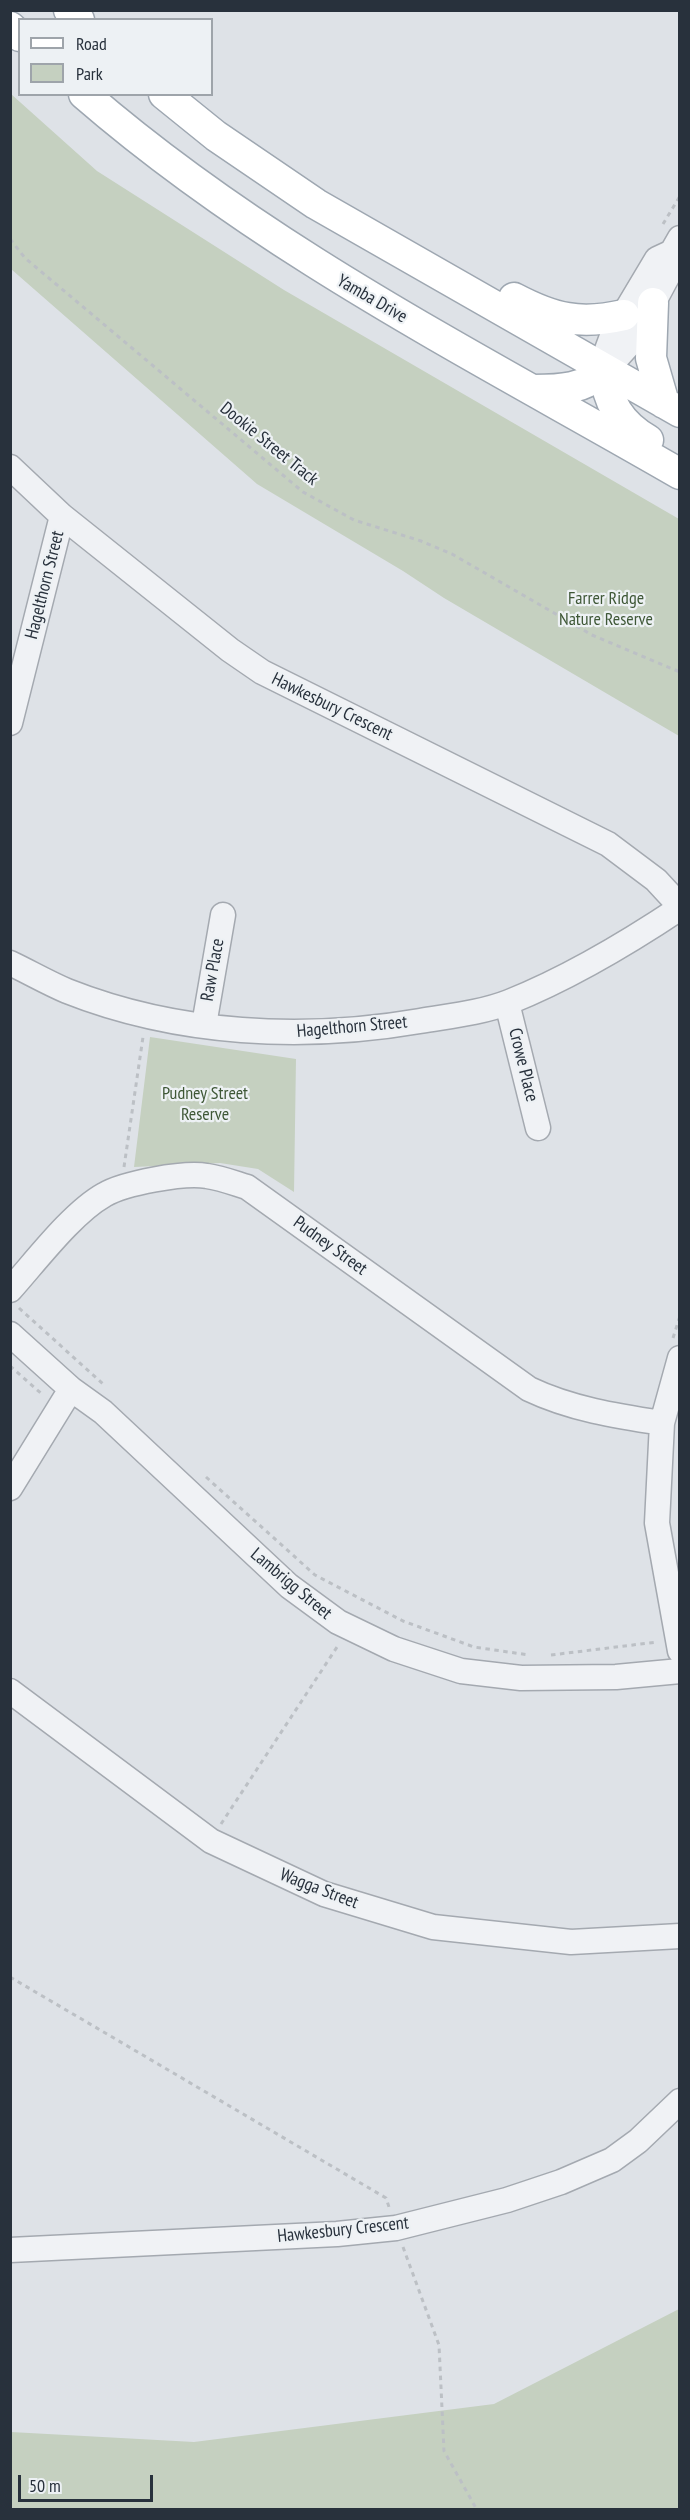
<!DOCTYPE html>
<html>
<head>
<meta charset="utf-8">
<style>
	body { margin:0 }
	#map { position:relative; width:690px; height:2520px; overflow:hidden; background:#dee2e7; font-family:"PT Sans Narrow",sans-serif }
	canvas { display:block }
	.frame { position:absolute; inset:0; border:12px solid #28313c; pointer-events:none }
	.legend { position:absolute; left:18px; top:18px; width:195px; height:78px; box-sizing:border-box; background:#edf1f4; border:2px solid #9ea4aa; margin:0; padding:8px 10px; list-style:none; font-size:18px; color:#28313c }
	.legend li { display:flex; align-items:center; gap:12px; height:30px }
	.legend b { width:30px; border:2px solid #9ea4aa }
	.scale { position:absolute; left:18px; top:2475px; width:135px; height:27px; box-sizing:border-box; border:3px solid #28313c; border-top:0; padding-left:8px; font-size:18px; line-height:21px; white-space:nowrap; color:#28313c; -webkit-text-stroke:4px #edf1f4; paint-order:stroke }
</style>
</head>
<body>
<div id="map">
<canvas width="690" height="2520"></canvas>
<div class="frame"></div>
<ul class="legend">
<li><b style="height:8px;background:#fff"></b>Road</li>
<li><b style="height:16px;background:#c5d0c0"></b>Park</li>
</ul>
<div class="scale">50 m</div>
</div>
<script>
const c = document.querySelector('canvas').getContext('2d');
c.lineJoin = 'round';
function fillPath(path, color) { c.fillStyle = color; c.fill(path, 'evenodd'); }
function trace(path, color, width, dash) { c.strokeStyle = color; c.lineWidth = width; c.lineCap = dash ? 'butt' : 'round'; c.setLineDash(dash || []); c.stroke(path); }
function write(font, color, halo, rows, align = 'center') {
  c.font = font + ' "PT Sans Narrow",sans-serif'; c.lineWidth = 4.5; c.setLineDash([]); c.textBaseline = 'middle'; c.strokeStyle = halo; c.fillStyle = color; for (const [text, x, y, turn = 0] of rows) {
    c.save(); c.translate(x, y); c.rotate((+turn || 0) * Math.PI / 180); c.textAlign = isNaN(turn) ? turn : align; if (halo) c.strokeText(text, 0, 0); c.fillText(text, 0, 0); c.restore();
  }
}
const green = new Path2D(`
	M11,94l86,77 187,119 395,229v217l-235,-138 -41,-27 -146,-87 -246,-215z
	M150,1037l146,22 -2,133 -36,-23 -38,-6 -86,4z
	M679,2309v200h-668v-77l183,10 300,-38z`);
const path = new Path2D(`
	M663,224l17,-28
	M10,239l15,19 278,234 51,28 67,21 31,13 140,81 88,37
	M124,1167l19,-130
	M19,1308l84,76
	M673,1338l7,-22
	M10,1366l33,29
	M206,1477l109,98 88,46 71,26 55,8
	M551,1655l106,-13
	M221,1824l118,-180
	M10,1977l376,221 3,9
	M403,2247l36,98 5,106 33,59`);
const minor = new Path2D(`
	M606,370l28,-31 39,-73 -1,-14 8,-14
	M606,370l1,-20 7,-19 43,-72 15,-7
	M10,467l52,49 168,134 32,22 346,172 48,36 24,26
	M10,723l52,-207
	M10,963c19,9 38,20 57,28 111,44 237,50 353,30 29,-5 61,-8 89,-19 60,-24 117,-58 171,-94
	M507,1003l31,125
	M204,1025l19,-110
	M10,1290c26,-29 62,-77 94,-95 20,-12 80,-23 103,-19 14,2 27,7 40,11l282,202c42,20 87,27 133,34
	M10,1334l61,55 32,23 186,174 49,36 56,27 67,22 60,7 95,-1 64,-6
	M680,1358l-18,65 -5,100 23,128
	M10,1488l61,-99
	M10,1691l201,150 113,53 109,33 138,15 109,-6
	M10,2250l327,-16 59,-6 111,-28 54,-18 51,-22 26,-19 42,-40`);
const major = new Path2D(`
	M69,10l10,10
	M10,27l10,9
	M84,94c180,156 390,261 596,380
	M164,94l52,42 100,68 364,208
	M514,298c40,21 66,27 110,17
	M653,303l-2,55 13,45
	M606,370c-1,31 16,55 42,70
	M533,390c28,0 51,-1 73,-20`);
const streetNames = [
	["Yamba Drive",372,299,30],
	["Dookie Street Track",269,444,39],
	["Hagelthorn Street",45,585,-76],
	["Hawkesbury Crescent",332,707,26],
	["Raw Place",213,970,-80],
	["Hagelthorn Street",352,1027,-5],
	["Crowe Place",523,1065,76],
	["Pudney Street",330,1246,36],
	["Lambrigg Street",291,1584,40],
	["Wagga Street",319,1889,21],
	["Hawkesbury Crescent",343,2230,-6]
];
const parkNames = [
	["Farrer Ridge",606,599],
	["Nature Reserve",606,620],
	["Pudney Street",205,1094],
	["Reserve",205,1115]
];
fillPath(green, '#c5d0c0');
trace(minor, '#a4a9b0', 27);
trace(major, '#9ea7b1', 33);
trace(path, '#bcc0c5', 3, [4.5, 4.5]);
trace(minor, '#f0f2f5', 24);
trace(major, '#fff', 30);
write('18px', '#28313c', '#edf1f4', streetNames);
write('18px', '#3e5736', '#edf1f4', parkNames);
</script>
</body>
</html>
